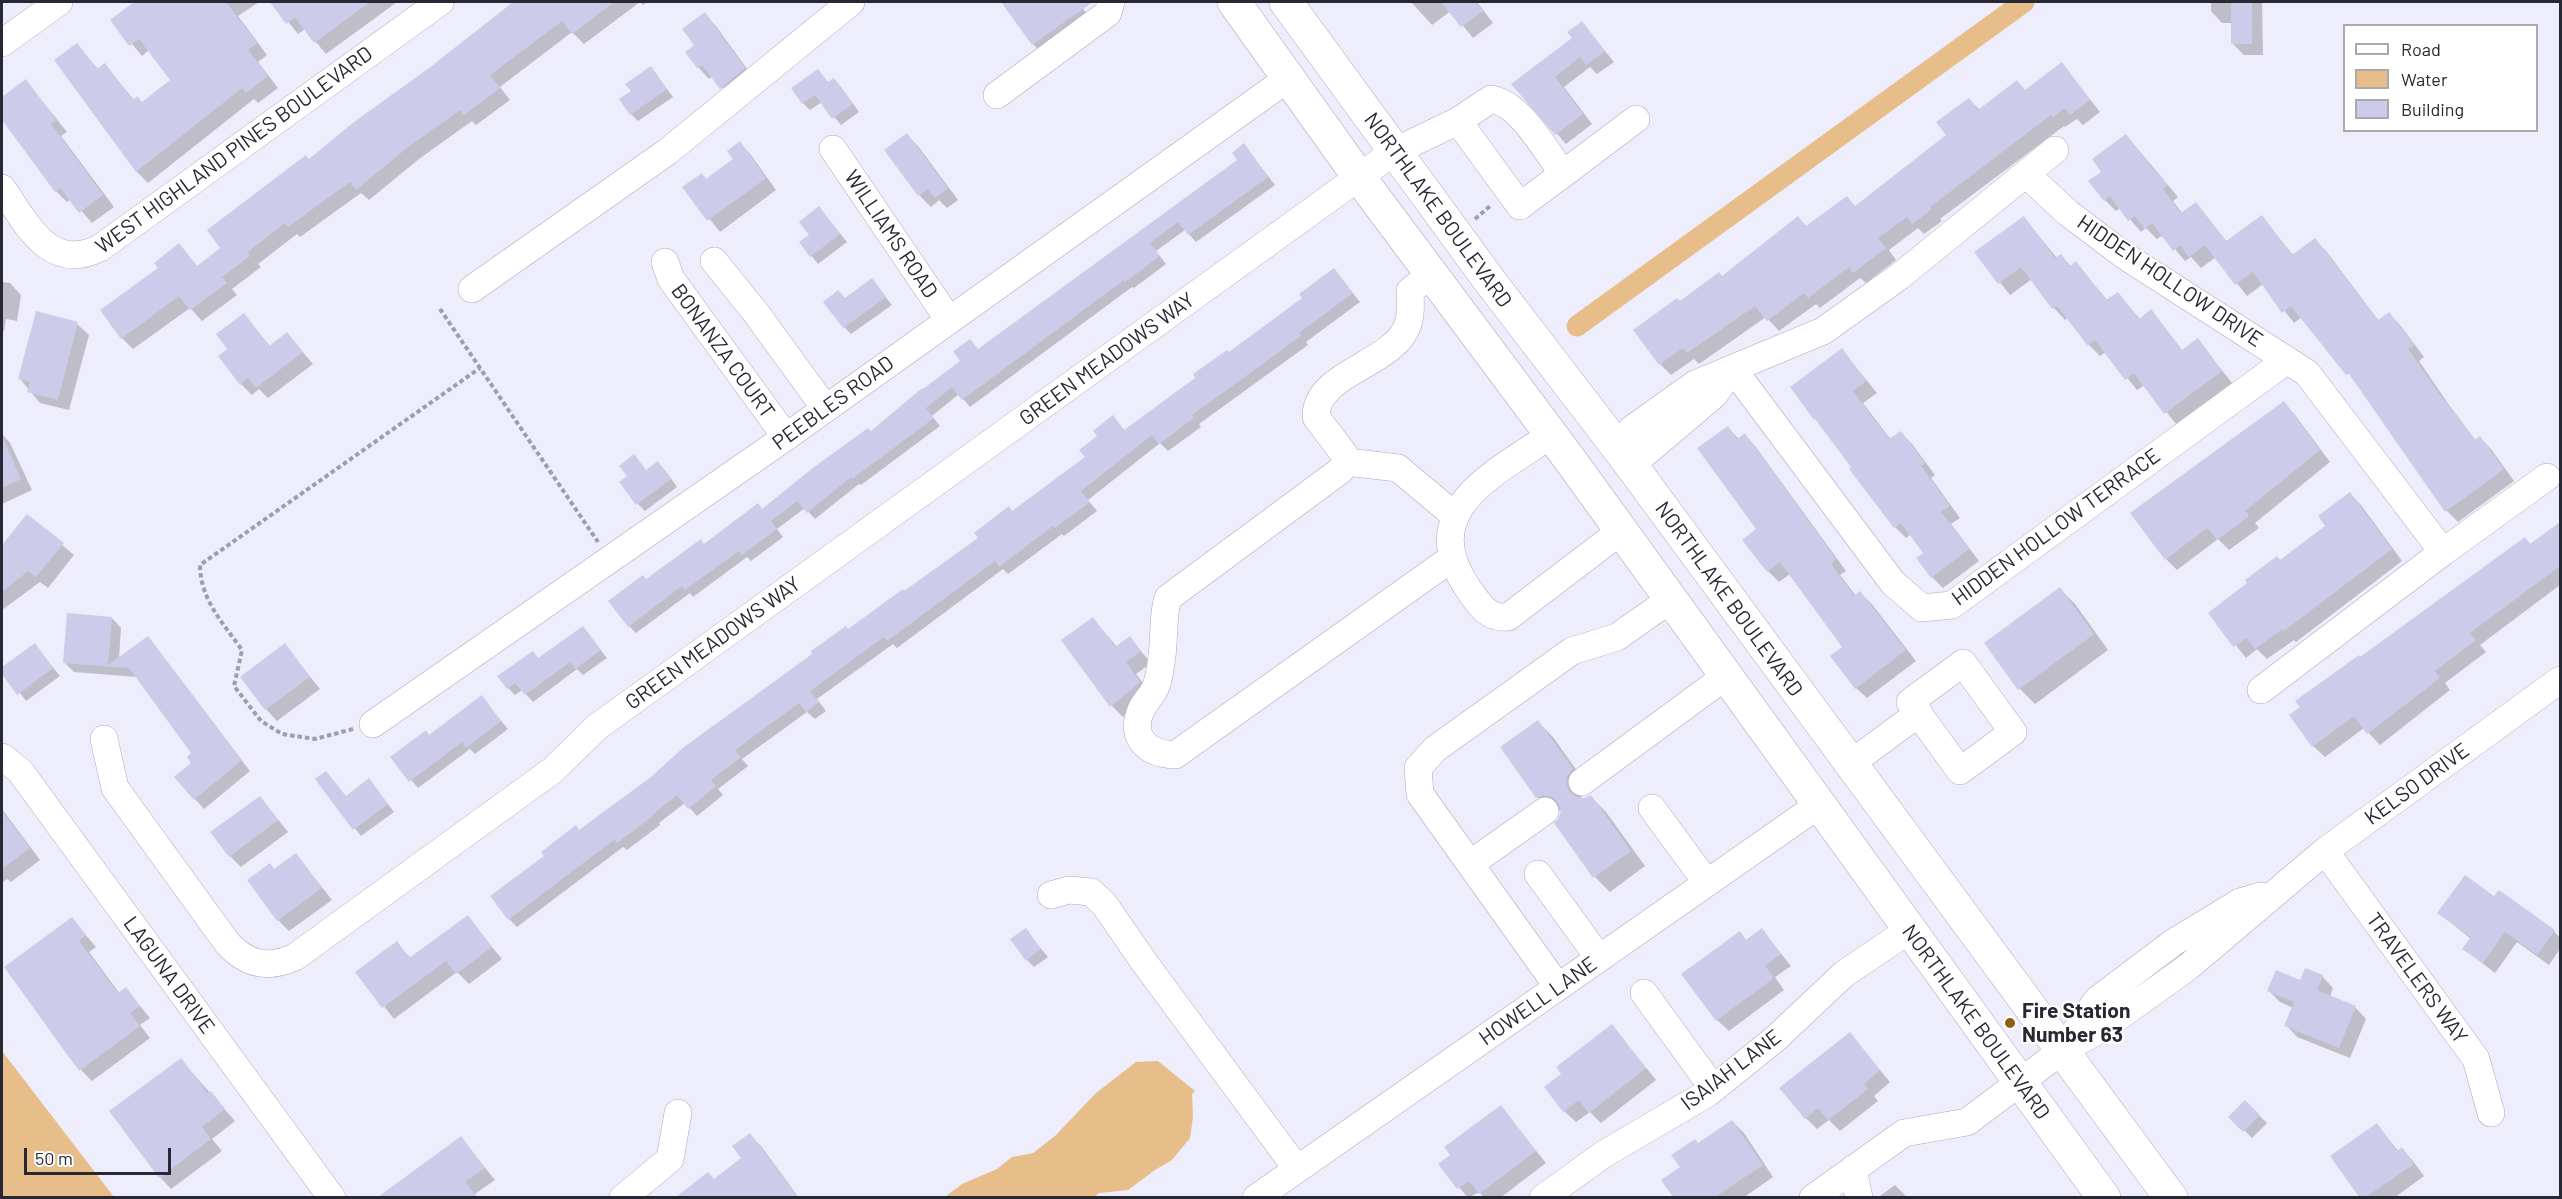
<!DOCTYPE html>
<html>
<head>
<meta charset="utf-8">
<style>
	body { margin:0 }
	#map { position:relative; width:2562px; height:1199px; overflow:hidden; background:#eeedfb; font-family:Barlow,sans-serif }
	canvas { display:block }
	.frame { position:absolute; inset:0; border:3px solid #282834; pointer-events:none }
	.legend { position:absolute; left:2343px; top:24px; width:195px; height:108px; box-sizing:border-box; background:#fff; border:2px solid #a9a9ae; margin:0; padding:8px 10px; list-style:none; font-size:18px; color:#282834 }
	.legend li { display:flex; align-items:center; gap:12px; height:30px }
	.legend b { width:30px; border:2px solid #a9a9ae }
	.scale { position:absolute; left:24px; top:1148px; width:147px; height:27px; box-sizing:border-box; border:3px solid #282834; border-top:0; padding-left:8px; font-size:18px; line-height:21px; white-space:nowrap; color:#282834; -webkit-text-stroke:4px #fff; paint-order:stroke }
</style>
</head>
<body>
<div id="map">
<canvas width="2562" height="1199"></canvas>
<div class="frame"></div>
<ul class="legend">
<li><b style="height:8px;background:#fff"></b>Road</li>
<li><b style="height:16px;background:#e7bd89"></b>Water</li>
<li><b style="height:16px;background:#cccbea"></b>Building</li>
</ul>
<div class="scale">50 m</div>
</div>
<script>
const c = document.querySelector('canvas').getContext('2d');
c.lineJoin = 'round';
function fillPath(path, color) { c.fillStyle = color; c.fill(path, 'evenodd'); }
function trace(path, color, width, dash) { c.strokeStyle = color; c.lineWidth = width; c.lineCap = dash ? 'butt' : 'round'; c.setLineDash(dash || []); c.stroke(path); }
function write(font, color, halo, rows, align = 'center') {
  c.font = font + ' Barlow,sans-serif'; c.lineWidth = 4.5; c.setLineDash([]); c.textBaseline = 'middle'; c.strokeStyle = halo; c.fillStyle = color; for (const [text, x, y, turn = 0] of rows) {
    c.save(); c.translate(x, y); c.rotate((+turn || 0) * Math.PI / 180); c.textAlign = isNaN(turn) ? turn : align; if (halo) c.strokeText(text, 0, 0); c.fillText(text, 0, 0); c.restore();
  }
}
const water = new Path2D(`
	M2,1051l112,146h-112z
	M1158,1061l37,30 -3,3 1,23 -3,21 -18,22 -17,10 -27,20 -29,3 -6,5 -148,-1 17,-13 35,-15 15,-12 21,-4 22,-17 41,-43 40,-31z`);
const shadow = new Path2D(`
	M137,2h122l-21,14 29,39 -9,7 20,26 -20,15 -4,-4 -106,84 -11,-11 -81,-112 21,-15 21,24 7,-4 29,35 8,3 30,-23 -23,-30 -7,6 -30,-36z
	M272,2h125l-71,52 -21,-25 -7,5z
	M515,2h133l-5,3 -3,-3 -56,42 -12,-12 -72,55 10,13 -34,25 -4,-4 -53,38 -50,41 -8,-7 -61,44 -3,-3 -39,30 3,3 -29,22 5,6 -35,26 -12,-13 -57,41 -11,-11 -20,-27 58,-43 19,-23 19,22 24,-19 88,-87z
	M1003,2h75l14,19 -48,34 -11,-11z
	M1411,2h66l16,21 -20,15 -22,-27 -19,14z
	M2211,2h51l1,53h-19l-11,-11 -1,-21h-10l-11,-12z
	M704,14l12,12 39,54 -23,19 -20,-23 -3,3 -11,-12 -2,-21z
	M1582,23l32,39 -17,12 -7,-7 -26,20 28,37 -26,20 -53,-60 61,-46z
	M2062,64l38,48 -17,13 -6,-6 -12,8 -1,-1 -124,93 2,2 -18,13 -6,-6 -29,22 7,10 -30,23 -6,-5 -40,30 -4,-4 -37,27 -13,-14 -67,47 -5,-5 -23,16 -11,-11 20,-62 42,-25 76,-59 9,9 49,-20 92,-72 21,-36 11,11 37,-28 9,9z
	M651,68l22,29 -35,24 -7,-7 2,-22z
	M818,70l11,14 5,-4 7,7 18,25 -18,13 -19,-23 -12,8 -7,-7z
	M26,81l41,51 -6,4 53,71 -22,16 -21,-24 -4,3 -11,-11 -54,-73v-19z
	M907,135l11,11 40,54 -11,8 -8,-8 -8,7 -12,-12 -33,-45z
	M2126,135l52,62 -5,4 9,12 14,-10 31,39 35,-25 31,38 22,-15 11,11 53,70 10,-7 11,11 24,32 -5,4 30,44 27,36 4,-3 11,11 23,32 -56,41 -11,-11 -88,-126 -57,-68 -8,6 -31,-39 -16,12 -31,-39 -15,11 -10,-11 -6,4 -22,-26 -6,4 -11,-11 -5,4 -21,-24 -4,3 -11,-11 -2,-28z
	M740,143l11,12 25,35 -56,42 -35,-44 22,-8 28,-21z
	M1244,145l31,40 -79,57 -11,-12 -29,21 10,13 -32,24 -2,-1 -162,120 -11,-13 -27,22 8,10 -79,59 -2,-1 -44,35 -10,-11 -28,21 6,8 -32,24 -4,-4 -54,40 -3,-4 -54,40 -7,-7 17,-46 117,-70 108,-77 108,-83 260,-190z
	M819,208l28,34 -29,22 -17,-21 10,-8z
	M2024,218l33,40 3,-2 11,10 5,-3 32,38 10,-8 22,26 11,-8 32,40 15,-11 34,43 -56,41 -31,-39 -8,5 -31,-38 -6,4 -11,-11 -21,-28 -3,3 -11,-12 -22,-29 -22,16 -33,-42z
	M1334,270l26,32 -54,40 2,3 -109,79 2,3 -33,24 -8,-8 -72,57 9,11 -33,25 -2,-2 -54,40 -5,-5 -106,79 -4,-4 -76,55 9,12 -11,8 -8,-7 -65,47 6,7 -30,23 5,6 -26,21 -12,-13 -26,20 1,2 -33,25 -4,-3 -106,80 -8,-8 71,-88 269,-200 56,-38 182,-136 26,-40 12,14 179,-133z
	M872,280l20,25 -41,29 -7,-7 2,-28z
	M2,282l8,1 11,12 -4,26 -11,-2 -2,12h-2z
	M244,315l26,31 17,-12 26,30 -45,34 -9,-9 -7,6 -11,-11 -12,-35z
	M77,324l12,11 -20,75 -29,-7 -20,-24z
	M1842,350l35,43 -14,10 28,37 10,-7 11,11 23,31 -4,3 29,40 -9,6 28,37 -36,27 -11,-11 -7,-24 -14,-19 -5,4 -11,-11 -42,-60z
	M2284,403l11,12 35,47 -75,61 4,5 -30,22 -11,-11 -41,31 -11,-11z
	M1728,428l11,11 6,-4 10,11 91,125 -6,4 16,21 4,-3 11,10 45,58 -49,37 -11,-10 -12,-41 -54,-73 -11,8 -11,-11 -10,-41z
	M2,434l8,9 22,47 -30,14z
	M665,470l12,17 -32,24 -7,-7 9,-33z
	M2350,494l11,11 41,56 -106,81 -2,-2 -27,19 -10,-10 -11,9 -36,-45 117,-87z
	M27,516l47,39 -26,33 -8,-6 -38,28v-63z
	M2560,524v61l-80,60 6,7 -41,31 5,7 -70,55 -16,-17 -39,29 -12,-11 48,-87 164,-120 6,6z
	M2060,589l15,15 33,46 -73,54 -15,-15 -34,-46z
	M112,618l9,10 -2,31 28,-21 103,133 -46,38 -9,-10 -2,-45 -56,-77 -63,-5 -10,-10z
	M1093,619l24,28 13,-9 21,25 -15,11 15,20 -28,23 -11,-11 -49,-66z
	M583,628l24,30 -24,17 -6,-6 -44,33 -11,-12 -7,5 -7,-7 31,-29z
	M35,645l25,31 -34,25 -24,-32z
	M285,645l35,44 -43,32 -11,-12z
	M481,697l27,32 -33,25 -5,-5 -52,39 -26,-31 38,-21z
	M1538,722l15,15 34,48 -5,7 -1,7 10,-2 15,15 39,54 -35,26 -15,-15 -39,-53 6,-14 -9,2 -16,-15z
	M317,780l29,17 23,-17 25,32 -33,24z
	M260,797l28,35 -47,35 -11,-11z
	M2,809l38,51 -29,22 -4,-3 -5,4z
	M296,854l36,46 -43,31 -11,-11 -8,-55 5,5z
	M2495,898l59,33 6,7v11l-11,16 -32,-23 -22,31 -31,-24 7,-10 -32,-26z
	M467,917l35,42 -33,25 -12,-12 -63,47 -37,-47 40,-29 14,16z
	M72,919l24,28 -7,5 31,42 6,-5 24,29 -10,7 10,13 -58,43 -11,-11z
	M1025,930l23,27 -14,10 -7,-7z
	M1762,930l29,36 -16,11 9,13 -55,41 -12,-11 22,-87 8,8z
	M2322,976l11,12 -3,9 25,10 11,12 -16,39 -53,-21 -11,-12 7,-17 -13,-6 -11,-11z
	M1612,1026l44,54 -55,43 -11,-11 -14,10 -12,-11 -1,-37z
	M1850,1034l40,48 -16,14 4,5 -38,30 -11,-11 -12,9 -11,-11z
	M181,1060l54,61 -23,18 10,12 -51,38 -11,-12 -49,-66z
	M2245,1102l22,21 -15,15 -21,-21z
	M1501,1107l45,56 -46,35h-16l-5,-6 -11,6 -27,-33z
	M1732,1121l12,12 29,44 -30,21h-68l-12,-18 19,-12 16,-24z
	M2377,1125l22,27 3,-3 11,12 11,15 -30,22h-33l-29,-41z
	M749,1135l12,11 38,52h-120l29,-24 6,6 29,-22z
	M461,1138l34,42 -20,14 3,4h-89l-3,-4z
	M1895,1185l13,13h-31z`);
const canal = new Path2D(`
	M1577,326l447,-324`);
const building = new Path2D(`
	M134,2h92l31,41 -9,7 20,26 -22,17 -4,-5 -106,84 -82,-112 23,-17 20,26 8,-6 28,37 4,-4 5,6 28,-22 -31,-41 -10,7 -19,-26z
	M270,2h100l-56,41 -19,-26 -9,7z
	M513,2h101l-42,32 -10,-13 -72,54 10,13 -36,27 -4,-5 -52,37 -52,43 -6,-8 -62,45 -3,-4 -37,29 2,4 -28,21 5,6 -37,27 -11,-14 -58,43 -21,-29 58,-42 -4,-5 25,-20 18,23 23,-18 -13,-18 99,-75 3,4 45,-37 75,-54z
	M1001,2h92l-61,43z
	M1441,2h34l8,9 -22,16z
	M2231,2h21v42h-21z
	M705,12l40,56 -25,21 -18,-24 -5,3 -12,-16 9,-7 -12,-16z
	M1582,21l23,30 -19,14 -6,-8 -25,20 28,37 -28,21 -44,-51 61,-46 -5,-6z
	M2062,62l28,38 -20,15 -5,-7 -12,9 -2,-2 -121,92 2,2 -20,15 -5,-7 -29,21 8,10 -33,25 -4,-6 -41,31 -4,-5 -37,28 -12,-15 -68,47 -4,-5 -24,17 -26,-35 44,-32 3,3 39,-29 3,4 76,-60 8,10 41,-30 8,10 91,-71 -10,-13 33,-24 9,12 39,-30 8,10z
	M651,66l16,23 -37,26 -11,-16 12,-8 -6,-7z
	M818,69l10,13 6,-4 19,26 -21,15 -17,-24 -13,9 -11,-16z
	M26,79l30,41 -5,4 52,71 -24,18 -19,-25 -5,4 -53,-72v-23z
	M907,133l41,55 -13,10 -7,-9 -10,7 -34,-46z
	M2126,134l29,38 2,-1 11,14 -5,4 18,24 15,-11 30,39 36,-26 30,40 23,-17 63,82 11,-8 25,33 -6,4 30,43 37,48 5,-4 24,33 -59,43 -96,-138 -3,1 -55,-69 -9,7 -29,-41 -18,13 -30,-40 -16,12 -9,-12 -7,6 -21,-28 -7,6 -10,-13 -7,5 -18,-25 -6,5 -16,-20 13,-9 -9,-13z
	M740,141l26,37 -59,43 -25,-34 20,-14 4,6 27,-20 -6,-8z
	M1244,143l24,34 -80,58 -10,-13 -28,21 10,13 -35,26 -1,-2 -162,120 -10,-13 -26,21 8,10 -82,61 -1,-2 -44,36 -10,-12 -26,20 6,8 -35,26 -3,-4 -54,39 -3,-4 -54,41 -20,-26 35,-26 3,4 55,-40 3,5 54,-41 4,6 52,-42 54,-39 3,3 51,-43 1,1 37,-28 -7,-10 17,-12 8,10 259,-189 -5,-7z
	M819,206l21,28 -30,23 -11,-15 10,-7 -10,-13z
	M2024,216l31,42 6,-4 9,12 6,-5 30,39 12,-8 21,27 12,-10 31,41 16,-12 24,33 -58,43 -30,-41 -9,7 -30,-40 -7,6 -31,-40 -5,3 -31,-42 -23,17 -24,-32z
	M1334,268l19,25 -54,40 2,3 -109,79 2,3 -35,26 -7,-9 -71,56 9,11 -35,26 -2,-2 -54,41 -4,-6 -108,80 -3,-4 -74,54 9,11 -13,10 -7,-9 -64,47 6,7 -30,23 5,6 -28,23 -11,-14 -25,20 1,1 -36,27 -2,-4 -107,81 -18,-24 54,-40 -3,-4 35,-27 3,5 72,-53 33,-30 128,-93 -1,-3 35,-25 2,3 55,-40 1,2 74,-53 -4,-5 35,-27 3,5 73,-54 -6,-7 18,-14 -4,-5 20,-16 11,15 71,-52 -2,-4 34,-24 2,2 73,-54 -3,-4z
	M872,278l14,19 -43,31 -20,-26 15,-12 7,8z
	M36,311l42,11 -20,78 -31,-8 3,-10 -12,-3z
	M244,313l25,33 18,-14 16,20 -47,36 -8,-10 -8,7 -22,-29 9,-7 -11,-15z
	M1842,348l24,33 -13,10 36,48 12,-8 24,32 -4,3 29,40 -9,6 28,37 -38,29 -15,-20 7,-5 -22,-30 -7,5 -45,-59 2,-2 -36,-48 -1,1 -24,-33z
	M2284,401l36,49 -75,61 4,5 -32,24 -10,-12 -42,32 -35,-47z
	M1728,426l9,13 8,-6 91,126 -5,5 23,32 6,-5 46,59 -51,39 -25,-33 12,-9 -62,-85 -13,10 -25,-32 14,-11 -59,-81z
	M2,435l19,44 -19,9z
	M634,454l12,16 12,-9 13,18 -35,26 -17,-23 8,-6 -8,-10z
	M2350,492l42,57 -108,82 -2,-2 -27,20 -8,-11 -14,9 -25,-34 39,-30 -2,-3 32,-24 3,4 45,-34 -7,-10z
	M27,514l37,29 -28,34 -8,-6 -26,21v-47z
	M2560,522v44l-90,67 6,7 -41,31 5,7 -73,56 -13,-18 -42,31 -23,-32 11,-8 -5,-6 64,-46 1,2 165,-120 5,7z
	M2060,587l34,47 -76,56 -34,-47z
	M67,613l45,4 -4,48 40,-29 94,124 -48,40 -20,-23 17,-14 -4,-6 4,-4 -62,-85 -66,-5z
	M1093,617l22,30 15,-11 11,15 -15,11 14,20 -30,25 -49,-67z
	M583,626l18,24 -26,19 -5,-7 -45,33 -10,-12 -8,6 -10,-13 36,-25 5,7z
	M35,643l18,25 -36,27 -15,-21v-7z
	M285,643l25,34 -45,33 -25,-33z
	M482,695l19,26 -35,27 -4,-6 -53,40 -19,-25 36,-27 3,5z
	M1538,720l35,49 -6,7 -1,7 3,8 7,6 8,1 7,-3 40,56 -38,27 -39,-55 5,-5 2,-8 -4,-9 -5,-4 -8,-2 -8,3 -36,-51z
	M326,771l20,25 23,-18 19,26 -35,26 -38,-51z
	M260,796l18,24 -49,37 -19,-25z
	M2,811l28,37 -28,21z
	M296,853l26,35 -45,33 -30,-41 23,-17 4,6z
	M2465,875l29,21 5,-6 56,40 -18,25 -32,-23 -22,31 -21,-14 9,-12 -34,-24z
	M468,915l24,32 -36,27 -10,-13 -64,47 -27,-36 42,-31 12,17z
	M72,917l14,18 -7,6 39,52 8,-6 14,19 -10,7 10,13 -61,45 -75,-104z
	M1026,928l15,21 -15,12 -16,-22z
	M1762,928l19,26 -16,12 9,12 -58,43 -35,-47 59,-43 6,9z
	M2305,968l18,7 -6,15 39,16 -17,42 -55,-22 10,-24 -27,-11 9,-21 24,10z
	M1612,1024l34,44 -57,45 -10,-13 -16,12 -19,-25 17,-13 -5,-7z
	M1850,1032l30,38 -16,14 4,5 -40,31 -10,-12 -13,11 -26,-31z
	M181,1058l27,36 3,-3 14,18 -23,18 9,12 -52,39 -50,-67z
	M2245,1100l15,15 -17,17 -15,-15z
	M1501,1105l35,46 -57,43 -10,-13 -12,8 -19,-25 12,-9 -6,-8z
	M1732,1120l31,45 -48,32h-42l-12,-17 19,-13 -9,-12 24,-16 3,4z
	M2377,1123l20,28 5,-4 12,17 -48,33h-7l-29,-41z
	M750,1133l48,64h-122l32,-25 6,7 27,-21 -9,-12z
	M461,1136l24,32 -20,14 12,15h-99z`);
const path = new Path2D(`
	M1475,219l15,-13
	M440,309l158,233
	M353,729l-38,10 -33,-5 -21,-13 -27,-35 8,-36c-19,-27 -42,-51 -42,-85l280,-197`);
const minor = new Path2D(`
	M2,43l57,-41
	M997,95l111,-82 3,-11
	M1458,121l62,85 43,-32
	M833,149l116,171
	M2026,174l42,39 57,43 182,117 136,179
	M2,188c25,36 47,85 98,60l340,-246
	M714,261l42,52 69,95
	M665,262l6,17 115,158
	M1431,274l-21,17c0,11 2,22 -2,33 -13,41 -93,48 -92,93l28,37 3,8 -6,8 -173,128c-6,18 -3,44 -7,65 -1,8 -2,16 -5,23 -3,9 -11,15 -15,24 -12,28 7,44 34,45l277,-197
	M472,289l195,-137 184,-150
	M1733,369l160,214 29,25 30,-3 335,-245
	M1733,369l-19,26 -71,60 -18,2 7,-28 63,-45 128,-53 77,-55 155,-126
	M1551,435c-55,38 -136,74 -84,152 11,16 20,32 41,30l113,-86
	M1347,462l51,6 56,47
	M1963,663l50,69 -53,39 -50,-69z
	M2261,690l182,-138 104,-75
	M373,724l413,-287 504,-360
	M104,739l11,49 113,156c20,21 40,25 67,13l258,-187 44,-43 798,-576 63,-30 33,-22c29,4 55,52 72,75l73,-55
	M2,757l18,14 312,427
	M1850,764l69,-51
	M1582,782l144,-106
	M1652,808l55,75
	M2325,851l151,208 15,54
	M1470,864l75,-53
	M1538,874l61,84
	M1051,895l18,-5 22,2 13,12 40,58 153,207
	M1558,987l-138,-193 -2,-26 17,-19 137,-98 45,-14 54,-38
	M1644,993l69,95
	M2066,1045l31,-45 77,-58 66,-40 21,-6
	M1853,1169l6,29
	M623,1198l47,-39 8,-46
	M1256,1198l564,-394
	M1543,1198l61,-44 104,-61 67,-54 69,-65 65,-44
	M1813,1198l91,-65 63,-11 97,-73 39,-21 85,-61 137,-116 235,-171`);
const major = new Path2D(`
	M1234,2l125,175 209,280 536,741
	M1286,2l203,278 136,177 546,741`);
const markers = [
	[2010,1023,6,"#905e0c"]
];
const streetNames = [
	["WEST HIGHLAND PINES BOULEVARD",234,150,-36],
	["NORTHLAKE BOULEVARD",1438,210,54],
	["WILLIAMS ROAD",891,234,56],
	["HIDDEN HOLLOW DRIVE",2170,281,34],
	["BONANZA COURT",723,351,54],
	["GREEN MEADOWS WAY",1107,359,-36],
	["PEEBLES ROAD",833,403,-36],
	["HIDDEN HOLLOW TERRACE",2056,527,-36],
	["NORTHLAKE BOULEVARD",1729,599,54],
	["GREEN MEADOWS WAY",713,643,-36],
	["KELSO DRIVE",2417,784,-36],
	["LAGUNA DRIVE",169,975,54],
	["TRAVELERS WAY",2417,978,54],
	["HOWELL LANE",1538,1001,-35],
	["NORTHLAKE BOULEVARD",1976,1022,54],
	["ISAIAH LANE",1731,1070,-37]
];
const poiNames = [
	["Fire Station",2022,1011],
	["Number 63",2022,1035]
];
fillPath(water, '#e7bd89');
fillPath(shadow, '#0003');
trace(canal, '#e7bd89', 21);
fillPath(building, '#cccbea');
trace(minor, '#aaa9c7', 28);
trace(major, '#aaa9c7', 34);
trace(path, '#9e9daa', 4, [4.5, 3]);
trace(minor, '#fff', 27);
trace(major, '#fff', 33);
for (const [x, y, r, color] of markers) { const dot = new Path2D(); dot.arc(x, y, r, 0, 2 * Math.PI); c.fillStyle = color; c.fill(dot); trace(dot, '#fff', 2); }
write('21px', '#282834', '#fff', streetNames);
write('bold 21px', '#282834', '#fff', poiNames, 'left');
</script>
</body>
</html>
